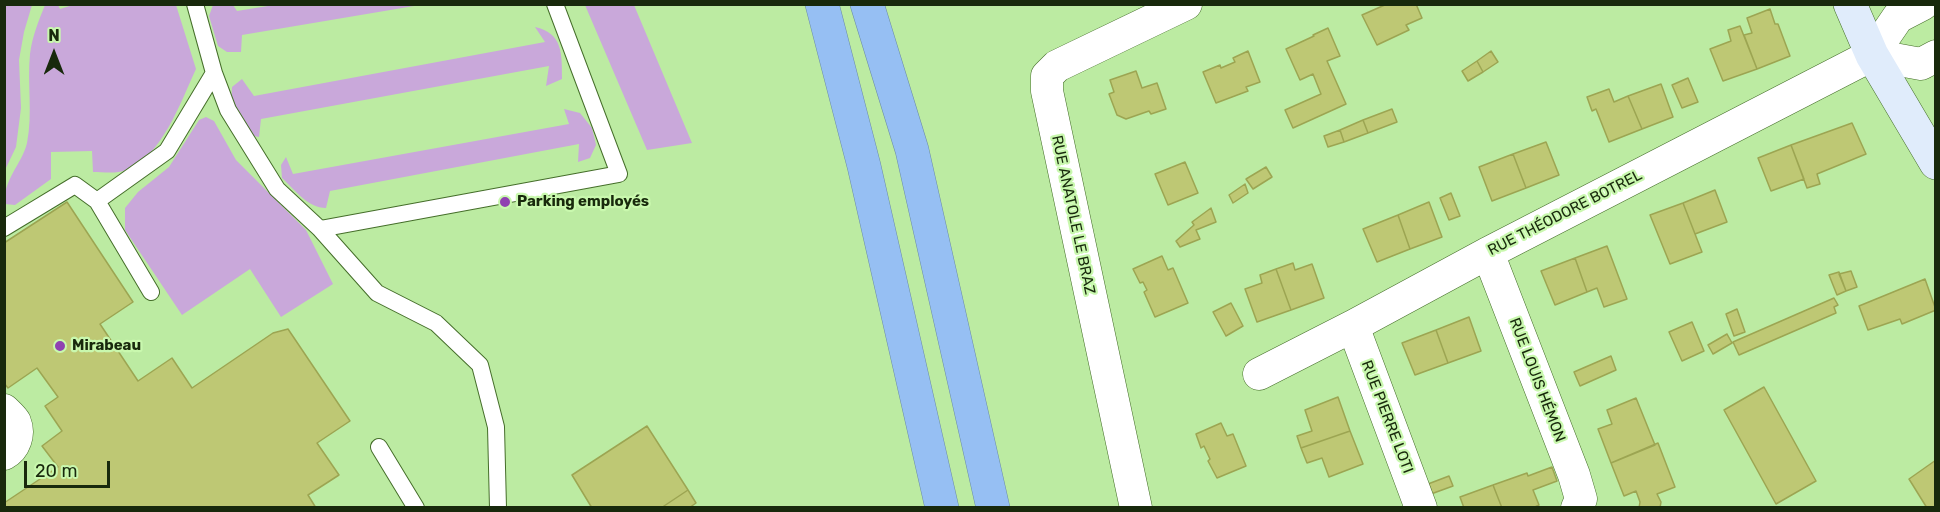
<!DOCTYPE html>
<html>
<head>
<meta charset="utf-8">
<style>
	body { margin:0 }
	#map { position:relative; width:1940px; height:512px; overflow:hidden; background:#bceba2; font-family:Rubik,sans-serif }
	canvas { display:block }
	.frame { position:absolute; inset:0; border:6px solid #18290c; pointer-events:none }
	.north { position:absolute; left:24px; top:24px; width:60px; height:60px; -webkit-text-stroke:4px #c9f8ae; paint-order:stroke; rotate:0deg; font-size:16px; font-weight:700; line-height:24px; text-align:center; color:#18290c }
	.north::after { content:''; display:block; margin:auto; width:21px; height:27px; background:#18290c; clip-path:polygon(50% 0,100% 100%,50% 72%,0 100%) }
	.scale { position:absolute; left:24px; top:461px; width:86px; height:27px; box-sizing:border-box; border:3px solid #18290c; border-top:0; padding-left:8px; font-size:18px; line-height:21px; white-space:nowrap; color:#18290c; -webkit-text-stroke:4px #c9f8ae; paint-order:stroke }
</style>
</head>
<body>
<div id="map">
<canvas width="1940" height="512"></canvas>
<div class="frame"></div>
<div class="north">N</div>
<div class="scale">20 m</div>
</div>
<script>
const c = document.querySelector('canvas').getContext('2d');
c.lineJoin = 'round';
function fillPath(path, color) { c.fillStyle = color; c.fill(path, 'evenodd'); }
function trace(path, color, width, dash) { c.strokeStyle = color; c.lineWidth = width; c.lineCap = dash ? 'butt' : 'round'; c.setLineDash(dash || []); c.stroke(path); }
function write(font, color, halo, rows, align = 'center') {
  c.font = font + ' Rubik,sans-serif'; c.lineWidth = 4.5; c.setLineDash([]); c.textBaseline = 'middle'; c.strokeStyle = halo; c.fillStyle = color; for (const [text, x, y, turn = 0] of rows) {
    c.save(); c.translate(x, y); c.rotate((+turn || 0) * Math.PI / 180); c.textAlign = isNaN(turn) ? turn : align; if (halo) c.strokeText(text, 0, 0); c.fillText(text, 0, 0); c.restore();
  }
}
const green = new Path2D(`
	M5,4l27,1 -8,27 -5,28 2,48 -5,39 -11,23z
	M76,4l100,1 20,64c-15,32 -34,88 -70,101 -9,4 -23,2 -33,2l-1,-21 -41,1v27l-36,26 -10,-1c-3,-23 17,-40 22,-61 6,-30 0,-59 3,-89 2,-17 9,-34 15,-49h13l2,4z
	M274,5v-1l146,1 -178,30 -1,17h-14l-9,-6 -9,-30 4,-11h20l4,6z
	M585,5h49l58,138 -45,7z
	M535,27c28,6 27,27 27,52l-16,7 3,-20 -288,53 -2,18 -10,-2 -18,-29 1,-19 10,-8 12,17 291,-54z
	M564,109l16,4 12,15 4,17 -6,13 -12,4 1,-18 -249,47 -4,17c-18,0 -31,-18 -44,-30l-1,-13 5,-8 7,17 276,-50z
	M206,117l8,4 22,39 70,70 27,54 -52,33 -31,-48 -68,46 -57,-85v-22l13,-16 31,-25 30,-47z`);
const building = new Path2D(`
	M1387,4h29l6,14 -16,7 3,5 -32,15 -15,-30z
	M1770,9l5,15h3l12,32 -33,13 -13,-34 8,-2 -5,-15z
	M1740,26l17,43 -34,12 -13,-32 21,-8 -3,-11z
	M1328,28l12,28 -13,5 19,43 -53,24 -8,-18 36,-16 -8,-20 -13,6 -14,-31 28,-13 -1,-1z
	M1248,51l12,31 -14,5 2,4 -32,12 -13,-31 17,-7 1,3 14,-6 -2,-4z
	M1491,51l7,11 -15,10 -6,-11z
	M1477,61l6,11 -15,9 -6,-10z
	M1136,71l6,17 15,-5 9,26 -15,5 -2,-3 -23,8 -9,-4 -8,-21 5,-2 -4,-12z
	M1688,78l10,24 -16,6 -10,-23z
	M1661,84l12,33 -31,12 -14,-33z
	M1609,89l5,13 14,-6 14,33 -33,13 -13,-33 -4,2 -5,-14z
	M1392,109l5,13 -29,11 -5,-13z
	M1363,120l5,13 -24,9 -4,-12z
	M1852,123l14,31 -49,20 3,10 -13,4 -16,-43z
	M1340,130l4,12 -16,5 -4,-11z
	M1546,142l13,33 -33,13 -13,-34z
	M1791,145l13,34 -33,12 -13,-33z
	M1513,154l13,34 -34,13 -13,-34z
	M1185,162l13,31 -30,12 -13,-31z
	M1266,167l6,10 -19,12 -7,-10z
	M1245,184l3,9 -15,10 -4,-8z
	M1715,190l12,32 -32,12 -12,-31z
	M1451,193l9,23 -11,4 -9,-22z
	M67,202l66,100 -33,22 38,57 34,-23 20,30 81,-55 15,-4 62,92 -33,22 22,32 -31,20 8,13h-312v-5l54,-36 -16,-21 20,-15 -17,-25 13,-9 -21,-29 -29,20 -4,-5v-140z
	M1429,202l13,35 -32,12 -12,-34z
	M1683,203l19,49 -32,12 -20,-49z
	M1211,208l5,14 -20,8 4,9 -20,8 -4,-6 18,-16 -2,-3z
	M1398,215l12,34 -33,13 -14,-33z
	M1607,246l20,53 -23,8 -7,-19 -10,4 -12,-34z
	M1162,256l6,14 5,-2 15,35 -33,14 -11,-25 3,-2 -4,-8 -3,1 -7,-14z
	M1575,258l12,34 -32,13 -14,-34z
	M1293,263l2,7 17,-6 12,34 -33,12 -15,-41z
	M1276,269l15,41 -34,12 -12,-33 17,-6 -2,-8z
	M1851,271l6,16 -11,4 -7,-17z
	M1839,272l7,19 -9,4 -8,-20z
	M1925,279l11,31 -34,14 -2,-5 -32,11 -9,-24z
	M1834,298l4,7 -4,2 2,6 -97,42 -6,-13z
	M1231,303l12,23 -17,10 -13,-24z
	M1737,309l8,23 -11,4 -8,-22z
	M1469,317l12,34 -33,12 -12,-33z
	M1692,322l12,29 -22,10 -13,-29z
	M1436,330l12,33 -33,12 -13,-32z
	M1727,334l5,9 -19,11 -5,-9z
	M1611,356l5,14 -36,16 -6,-14z
	M1764,387l52,94 -40,23 -52,-94z
	M1338,397l12,34 -49,17 -4,-12 15,-5 -7,-21z
	M1636,398l19,47 -44,18 -13,-34 14,-5 -5,-14z
	M1221,423l6,13 6,-2 13,32 -29,12 -9,-17 2,-2 -6,-13 -3,2 -5,-14z
	M647,426l41,64 -27,18h-69l-20,-33z
	M1350,431l13,33 -34,13 -7,-19 -15,5 -6,-15z
	M1658,443l17,44 -18,7 4,8 -1,6h-21l1,-6 -4,-11 -12,5 -13,-33z
	M1936,460v48h-9l-18,-29z
	M1552,467l5,14 -24,9 6,15 -6,3h-31l-9,-23 34,-12 1,3z
	M1449,476l4,10 -22,8 -3,-10z
	M1493,485l9,23h-38l-4,-11z
	M688,490l8,13 -7,5h-28z`);
const lane = new Path2D(`
	M195,4l19,69 14,37 49,79 43,40 57,64 59,30 44,42 16,62 2,81
	M4,228l71,-43 22,16
	M320,229l299,-55 -64,-170
	M151,292l-54,-91 70,-50 47,-78
	M379,447l37,61`);
const street = new Path2D(`
	M1872,55l26,-38 25,-13
	M1872,55l49,9 15,-8
	M1488,253l86,222 7,24 -4,9
	M1353,326l68,182
	M1259,374l94,-48 135,-73 384,-198
	M4,410c3,3 9,8 11,12 5,12 0,26 -11,32
	M1136,508l-89,-417v-15l10,-10 129,-62`);
const secondary = new Path2D(`
	M1850,4l22,51 64,108`);
const highway = new Path2D(`
	M822,4l42,162 78,342
	M867,4l45,146 81,358`);
const markers = [
	[505,202,6,"#9041b1"],
	[60,346,6,"#9041b1"]
];
const poiNames = [
	["Parking employés",517,202],
	["Mirabeau",72,346]
];
const streetNames = [
	["RUE THÉODORE BOTREL",1565,213,-27],
	["RUE ANATOLE LE BRAZ",1073,215,78],
	["RUE LOUIS HÉMON",1537,380,69],
	["RUE PIERRE LOTI",1387,417,69]
];
fillPath(green, '#c9a8da');
fillPath(building, '#bec874');
trace(building, '#9ca552', 1.5);
trace(lane, '#456e2a', 18);
trace(street, '#456e2a', 33);
trace(secondary, '#456e2a', 34);
trace(highway, '#6a8aa2', 34);
trace(lane, '#fff', 16);
trace(street, '#fff', 32);
trace(secondary, '#e0ecfb', 33);
trace(highway, '#96bff3', 33);
for (const [x, y, r, color] of markers) { const dot = new Path2D(); dot.arc(x, y, r, 0, 2 * Math.PI); c.fillStyle = color; c.fill(dot); trace(dot, '#c9f8ae', 2); }
write('bold 15px', '#18290c', '#c9f8ae', poiNames, 'left');
write('15px', '#18290c', '#c9f8ae', streetNames);
</script>
</body>
</html>
